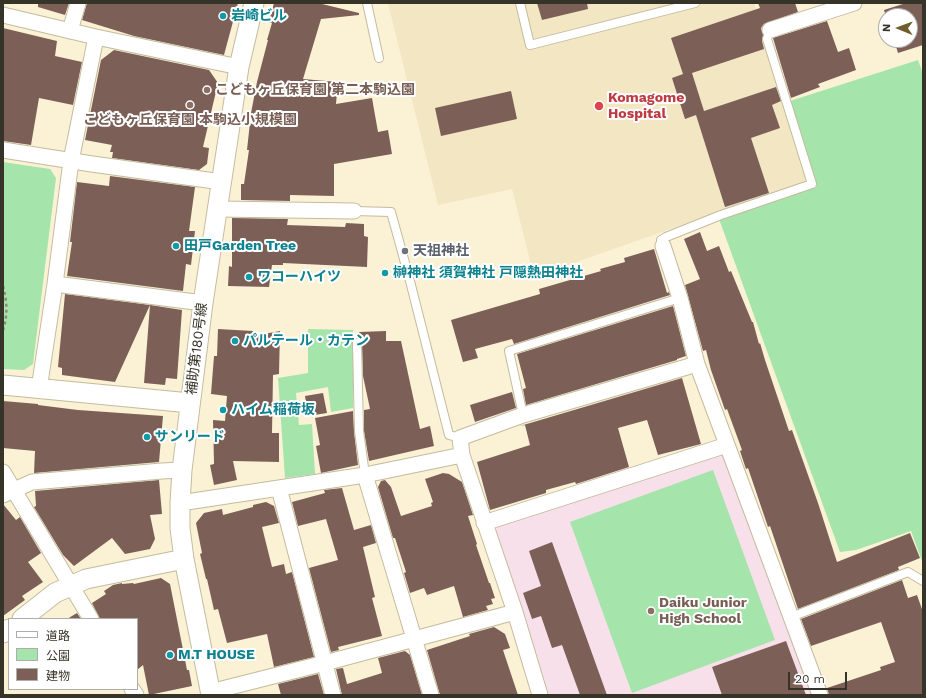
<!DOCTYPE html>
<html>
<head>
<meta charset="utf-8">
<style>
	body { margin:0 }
	#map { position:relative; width:926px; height:698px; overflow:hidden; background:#fbf2d5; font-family:"Work Sans","Noto Sans JP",sans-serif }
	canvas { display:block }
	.frame { position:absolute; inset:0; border:4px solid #363328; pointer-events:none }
	.legend { position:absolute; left:8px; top:618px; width:130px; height:72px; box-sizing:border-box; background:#fff; border:1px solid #afada9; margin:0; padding:5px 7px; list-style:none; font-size:12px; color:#363328 }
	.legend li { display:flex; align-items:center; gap:8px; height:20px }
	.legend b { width:20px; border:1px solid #afada9 }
	.north { position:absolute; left:878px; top:8px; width:40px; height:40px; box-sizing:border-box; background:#fff; border:1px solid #afada9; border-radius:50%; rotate:271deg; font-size:11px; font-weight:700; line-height:16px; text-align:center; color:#363328 }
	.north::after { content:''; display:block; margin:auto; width:14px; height:18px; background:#715d2c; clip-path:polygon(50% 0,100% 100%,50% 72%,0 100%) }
	.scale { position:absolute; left:788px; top:672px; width:59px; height:18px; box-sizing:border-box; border:2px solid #363328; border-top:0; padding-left:5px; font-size:12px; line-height:14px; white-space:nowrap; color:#363328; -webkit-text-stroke:3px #fff; paint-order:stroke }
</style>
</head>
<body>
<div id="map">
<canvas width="926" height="698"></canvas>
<div class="frame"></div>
<ul class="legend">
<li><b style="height:5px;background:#fff"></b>道路</li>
<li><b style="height:11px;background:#a5e4aa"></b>公園</li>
<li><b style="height:11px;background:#7c6058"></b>建物</li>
</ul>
<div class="north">N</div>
<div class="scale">20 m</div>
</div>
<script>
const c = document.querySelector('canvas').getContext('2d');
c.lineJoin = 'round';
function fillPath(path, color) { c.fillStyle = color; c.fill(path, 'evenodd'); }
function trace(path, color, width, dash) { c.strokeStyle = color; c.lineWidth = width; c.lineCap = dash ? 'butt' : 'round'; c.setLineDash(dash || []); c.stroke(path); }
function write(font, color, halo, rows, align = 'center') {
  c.font = font + ' "Work Sans","Noto Sans JP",sans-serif'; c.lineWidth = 4; c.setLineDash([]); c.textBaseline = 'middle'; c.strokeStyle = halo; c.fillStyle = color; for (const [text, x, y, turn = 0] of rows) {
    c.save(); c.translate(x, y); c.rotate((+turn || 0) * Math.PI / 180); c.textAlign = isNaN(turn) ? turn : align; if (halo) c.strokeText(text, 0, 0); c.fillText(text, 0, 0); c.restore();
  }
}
const built = new Path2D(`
	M388,3h366l53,178 -273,96 -22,-88 -74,16z`);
const education = new Path2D(`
	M722,453l91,242h-264l-57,-168z`);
const green = new Path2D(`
	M918,60l5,14 -1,487 -11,-30 -55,19 -16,2 -121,-333 98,-33 -27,-85z
	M3,162l47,7 6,9 -23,186 -9,6 -21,-1z
	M308,329l45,1v78l-22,4 -3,-25 -32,6 3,32 13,-1 3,50 -30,4 -7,-100 30,-5z
	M713,470l62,170 -143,53 -62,-171z`);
const building = new Path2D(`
	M38,3h31l-4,12 -27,-8z
	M87,3h151l-14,52 -90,-19 -52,-16z
	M274,3h44l41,10v2l-38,4 -18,60 35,3 -2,22 36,-6 6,34 10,-2 4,24 -58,10v32l-44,-1v6l-49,-1v-16h3l5,-34h-2l4,-37 6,-31 11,-42h-1l5,-17 -3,-1z
	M537,3h50l1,6 -46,11z
	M758,3h37l3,9 -34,12 -3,4 2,7 -1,6 2,8 -72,24 12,38 72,-24 5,14 -9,4 8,23 -29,10 18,55 -44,14 -29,-92 -11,4 -13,-41 11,-4 -12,-36 89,-30z
	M906,3h17v42l-25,8 -4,-13h16v-24h-24l-2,-6z
	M827,21l11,31 11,-4 7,22 -38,14 2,3 -29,11 -18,-60z
	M3,28l54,13 -2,15 27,6 -9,43 -34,-7 -8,47 -28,-4z
	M114,50l95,20 9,13 -15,64 6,1 -2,16 -8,6 -87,-12 1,-6h-3l2,-7 -27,-5 16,-80z
	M511,91l6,28 -76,17 -6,-28z
	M110,176l85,11 -6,44h6l-4,34 -5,-1 -3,27 -116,-15 5,-34h-2l7,-60 32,4z
	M232,218l56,1 -1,6 58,2 1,-4 18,1v12l4,1 -1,30 -84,-4v2h-11l-3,22 -41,-1 1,-20 3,1z
	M700,232l7,19 12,-5 10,26 2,-1 21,51h1l6,22 1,-1 5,17 24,71 3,-1 26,73 19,59 73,-29 10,25 -22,9 1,3 -101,39 -28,-83 -2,1 -20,-59 -2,1 -6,-18 2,-1 -15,-41 -2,1 -14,-40 -5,-20 -3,1 -18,-66 15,-6 -16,-40z
	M654,249l13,44 2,-1 1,3 -156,49 -2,-5 -37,10 3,9 -15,4 -12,-42 89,-26 -1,-5 62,-18 -1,-2 25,-7 -1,-4z
	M65,294l85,11 -35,77 -53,-7v-7l-4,-1z
	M150,305l32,5 -5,69 -11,-1 -1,7 -21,-2z
	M673,306l13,50 -9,3v1l-151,45 -3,-16 3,-1 -9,-34z
	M218,329l35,2v5l27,-5 -1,43 -6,1 -1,58h7v29l-46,-1 4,19 -23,5 -4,-20 4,-1 -1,-44 12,1 2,-25 -16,-2 3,-38h3z
	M386,331v10h15l19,88 10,-3 4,20 -65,15 -5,-30v-21l6,-1 -7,-33 -1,-33 -3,-5v-6z
	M682,378l19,66 -43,11 -11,-35 -29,8 11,39 -53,17 -1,-2 -29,8v3l-56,17 -13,-48 53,-17 -5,-20 -5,1z
	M512,392l4,16 -41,14 -5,-17z
	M323,393l4,20 -19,3 -3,-20z
	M3,401l35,3v1l40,5 85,6 -4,46 -125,11 1,-22 -32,-3z
	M353,411l1,21 4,33 -37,8 -5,-27 4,-1 -5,-27z
	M443,473l6,1 13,8 11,33 -5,1 9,28 -1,1 13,38h1l5,15 -4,1 2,5 -7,2 2,4 -25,7 -9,-31 -27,9 -3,-7 -14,5 -6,-20 2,-1 -11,-34h-2l-15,-51 3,-6 4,-1 6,7 10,29 31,-10 -1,-3 2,-1 -8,-23z
	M159,480l3,34 -12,1 5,24 -5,10 -25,5 -13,-16 -38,28 -11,-11 -29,-48 2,-1 -1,-15z
	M342,488l12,42 17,-5 5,18 -13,4 12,50 -3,1 10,38 -44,11 1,3 -8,2 -22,-84 29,-8 -12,-41 -28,7 -6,-24 33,-9 -1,-3z
	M266,502l8,4 5,17 -17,4 10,40 12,-3 2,10 6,-2 22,85 -40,10 -7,-33 -40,9 -9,-34 -4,1 -7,-31h-1l-6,-25 2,-1 -6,-30 8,-10 18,-4 1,6 30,-8v-2z
	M3,504l13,16 4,-3 21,36 -13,9 15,20 -21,14 3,4 -22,16z
	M552,542l55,153h-27l-18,-50 -10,3 -11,-32 -9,3 -9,-26 18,-7 -12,-35z
	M161,578l9,6 17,86h2l3,16 -43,9 -6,-30 -6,5v-51h-37l-8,-16 14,-9 -2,-3 9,-6 9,-2v1l11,-1 1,1z
	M902,580l6,18 9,-3 6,17v83h-94l-2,-7 54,-18 -1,-3 15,-5 -14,-40 -70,24 -10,-27z
	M77,613l4,6h-14z
	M494,627l11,7 5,14 -7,2 15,45h-78l-13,-45 43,-14 -1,-2z
	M786,641l20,54h-84l-10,-28z
	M405,651l5,4 12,40h-80l-6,-26 7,-1 4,16 35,-11 -4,-15z
	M318,674l6,21h-43l-3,-11z`);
const path = new Path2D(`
	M3,286c4,15 5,29 0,44`);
const service = new Path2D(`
	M367,3l12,55
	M520,3l10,42 165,-42
	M354,211l37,1 19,69 39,154 11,3
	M663,246l-2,-6 5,-3 55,-22 91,-31 -45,-145 3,-9
	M357,343l2,88 6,44
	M523,415l-14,-64 171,-53
	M791,617l117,-45 15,9`);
const minor = new Path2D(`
	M3,15l93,22 143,30
	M770,30l84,-27
	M70,31l8,-28
	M3,150l89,14 130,18
	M218,209l136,2
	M663,246l17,52 17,66 123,331
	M55,284l148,19
	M39,389l16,-105 16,-123 25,-124
	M3,472l88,147
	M365,475l66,220
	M279,488l54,207
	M3,495l29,-13 130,-11 20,-1
	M180,503l185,-28 97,-20
	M484,523l243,-78
	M132,689l4,6
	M210,692l115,-29 190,-51
	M540,695l-25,-83 -53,-157 -2,-17 63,-23 174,-51`);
const tertiary = new Path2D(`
	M3,385l187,18
	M22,619l33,-26 31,-14 98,-20
	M3,633l6,-4
	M211,695l-27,-136 -4,-31v-25l2,-33 21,-167 36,-236 15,-64`);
const markers = [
	[223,16,4,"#0f9aa8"],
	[207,90,4,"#8d6e63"],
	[190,105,4,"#8d6e63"],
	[599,106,5,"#e0444e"],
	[176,246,4,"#0f9aa8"],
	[405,251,4,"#6b7280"],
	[385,273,4,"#0f9aa8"],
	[249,277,4,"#0f9aa8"],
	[235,341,4,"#0f9aa8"],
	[223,410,4,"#0f9aa8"],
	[147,437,4,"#0f9aa8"],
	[651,611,4,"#8d6e63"],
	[170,655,4,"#0f9aa8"]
];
const cultureNames = [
	["岩崎ビル",231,16],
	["田戸Garden Tree",184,246],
	["榊神社 須賀神社 戸隠熱田神社",393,273],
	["ワコーハイツ",257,277],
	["パルテール・カテン",243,341],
	["ハイム稲荷坂",231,410],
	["サンリード",155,437],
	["M.T HOUSE",178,655]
];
const educationNames = [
	["こどもヶ丘保育園 第二本駒込園",215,90],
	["こどもヶ丘保育園 本駒込小規模園",190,120,"center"],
	["Daiku Junior",659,603],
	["High School",659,619]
];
const healthNames = [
	["Komagome",608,98],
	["Hospital",608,114]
];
const worshipNames = [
	["天祖神社",413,251]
];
const streetNames = [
	["補助第180号線",197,349,-83]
];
fillPath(built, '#f2e6c3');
fillPath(education, '#f8e0eb');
fillPath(green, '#a5e4aa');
fillPath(building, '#7c6058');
trace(service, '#c4bb9f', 10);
trace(minor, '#c4bb9f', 17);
trace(tertiary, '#c4bb9f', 21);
trace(path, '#918b78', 2.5, [3, 3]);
trace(service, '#fff', 8);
trace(minor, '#fff', 15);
trace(tertiary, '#fff', 19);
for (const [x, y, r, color] of markers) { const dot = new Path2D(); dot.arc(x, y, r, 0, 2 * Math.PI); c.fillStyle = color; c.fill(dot); trace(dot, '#fff', 1.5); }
write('bold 14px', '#0d838f', '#fff', cultureNames, 'left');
write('bold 14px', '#785e54', '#fff', educationNames, 'left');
write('bold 14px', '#be3a42', '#fff', healthNames, 'left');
write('bold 14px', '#5b616d', '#fff', worshipNames, 'left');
write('14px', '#363328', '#fff', streetNames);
</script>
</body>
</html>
